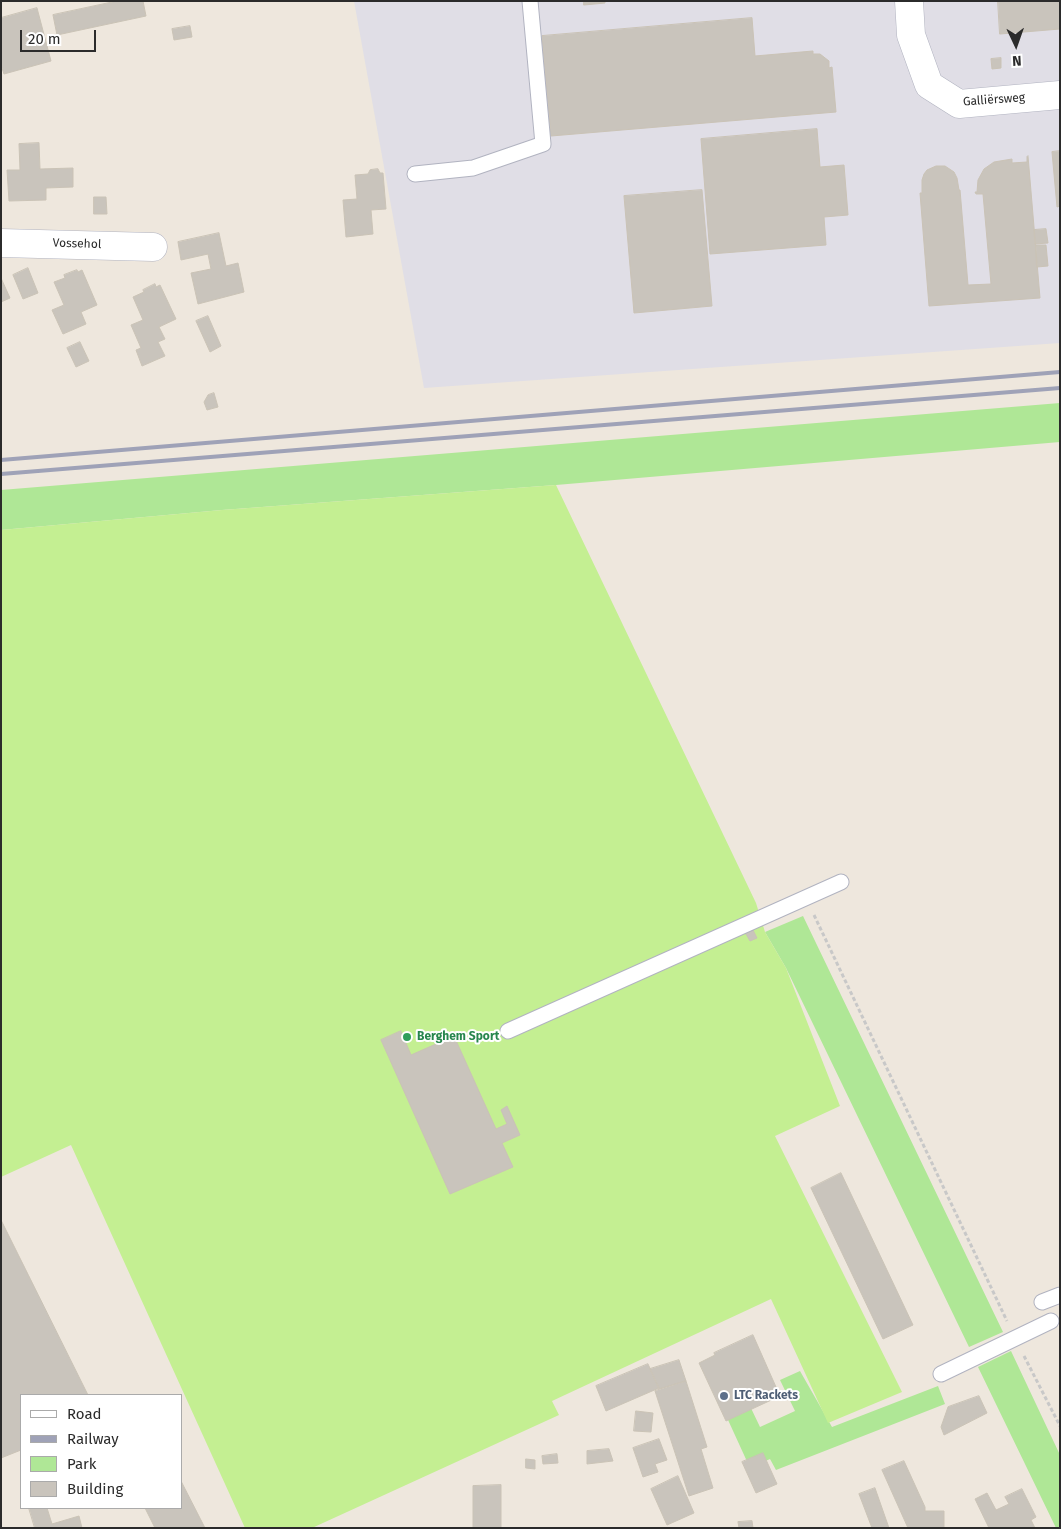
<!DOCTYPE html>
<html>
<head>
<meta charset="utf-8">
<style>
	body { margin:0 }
	#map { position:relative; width:1061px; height:1529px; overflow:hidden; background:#eee7dd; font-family:"Fira Sans",sans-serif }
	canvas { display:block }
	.frame { position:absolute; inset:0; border:2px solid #2b2b2b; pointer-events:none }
	.legend { position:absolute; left:20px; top:1394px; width:162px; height:115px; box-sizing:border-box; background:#fff; border:1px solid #aaa; margin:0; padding:6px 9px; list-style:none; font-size:15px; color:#2b2b2b }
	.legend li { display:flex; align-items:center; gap:10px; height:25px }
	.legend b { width:25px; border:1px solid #aaa }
	.north { position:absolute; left:991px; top:20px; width:50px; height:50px; -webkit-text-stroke:4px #fff; paint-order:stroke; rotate:177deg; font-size:14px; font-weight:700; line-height:20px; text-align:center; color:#2b2b2b }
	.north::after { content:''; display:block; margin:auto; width:18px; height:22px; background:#2b2b2b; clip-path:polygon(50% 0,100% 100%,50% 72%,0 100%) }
	.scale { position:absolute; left:20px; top:30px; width:76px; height:22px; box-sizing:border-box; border:2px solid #2b2b2b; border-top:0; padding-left:6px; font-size:15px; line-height:18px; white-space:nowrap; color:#2b2b2b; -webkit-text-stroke:4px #fff; paint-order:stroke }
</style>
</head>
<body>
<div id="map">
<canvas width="1061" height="1529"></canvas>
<div class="frame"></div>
<ul class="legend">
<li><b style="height:6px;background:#fff"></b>Road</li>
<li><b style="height:6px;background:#9fa2b7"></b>Railway</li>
<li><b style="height:14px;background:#afe796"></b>Park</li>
<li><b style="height:14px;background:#c9c4bc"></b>Building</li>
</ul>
<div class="north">N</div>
<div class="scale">20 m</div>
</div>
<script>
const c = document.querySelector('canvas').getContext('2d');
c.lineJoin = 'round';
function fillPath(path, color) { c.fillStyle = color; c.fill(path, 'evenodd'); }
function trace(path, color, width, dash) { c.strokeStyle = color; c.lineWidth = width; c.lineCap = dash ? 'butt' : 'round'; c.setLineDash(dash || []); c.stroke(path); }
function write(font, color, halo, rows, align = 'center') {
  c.font = font + ' "Fira Sans",sans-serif'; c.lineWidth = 4; c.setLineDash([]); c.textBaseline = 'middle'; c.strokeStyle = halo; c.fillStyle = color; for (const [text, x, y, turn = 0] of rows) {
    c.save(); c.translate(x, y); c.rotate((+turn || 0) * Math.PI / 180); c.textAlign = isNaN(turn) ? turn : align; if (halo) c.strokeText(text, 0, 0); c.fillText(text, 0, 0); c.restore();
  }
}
const industrial = new Path2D(`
	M354,1h706v342l-636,45z`);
const green = new Path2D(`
	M1060,403v39l-504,43 -334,25 -221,20v-40z
	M803,916l200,416 -34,15 -183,-379 -21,-36z
	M1011,1351l49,104v73h-4l-78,-161z
	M729,1362l31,65 35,-16 -15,-31 20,-9 32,56 106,-41 7,18 -169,66 -6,-11 -20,9 -43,-94z`);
const pitch = new Path2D(`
	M556,485l200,418 9,29 21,36 54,138 -65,30 127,256 -74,31 -57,-124 -219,102 7,14 -247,113h-67l-174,-383 -70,32v-647l221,-20z`);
const building = new Path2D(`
	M117,1h26l3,15 -89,19 -4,-20z
	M584,1h21v2l-21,2z
	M998,1h62v28l-60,5z
	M37,8l14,53 -47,13 -3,-9v-47z
	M752,18l3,38 58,-5v3h7l9,7v7l3,-1 4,45 -285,24 -9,-100z
	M190,26l2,11 -18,3 -2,-11z
	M1001,58v10l-9,1 -1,-10z
	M817,129l3,38 24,-2 4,50 -24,2 2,28 -116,9 -9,-115z
	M39,143l1,26 33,-1v19l-27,1v12l-37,1 -2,-31h13l-1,-26z
	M1060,151v55l-3,1 -5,-55z
	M1028,156l12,142 -111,8 -9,-113h2v-13l2,-6 3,-4 9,-4h9l9,6 3,6 2,12h1l8,95 23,-1 -8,-90h-7l-1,-2h2l1,-12 6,-11 10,-7 18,-3v4l15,-1v-5z
	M378,169l2,4h3l3,36 -15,1 2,24 -27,3 -3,-37 14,-1 -2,-24 13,-1 2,-4z
	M702,190l10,116 -78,7 -10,-117z
	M94,197h12l1,17h-13z
	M1046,229l2,14 -13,1 -1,-14z
	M219,233l7,33 12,-3 6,29 -46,12 -7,-31 20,-4 -3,-15 -27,6 -3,-18z
	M1036,245h10l2,21 -11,1z
	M28,268l10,25 -15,6 -10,-24z
	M77,270l1,2 4,-2 15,35 -16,7 5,12 -23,10 -11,-24 12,-5 -10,-23 11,-4 -1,-3z
	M1,278l9,20 -9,4z
	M155,284l1,3 4,-2 16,34 -17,8 6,12 -7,3 7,14 -23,10 -6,-16 5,-2 -10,-23 12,-5 -10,-23 11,-5 -1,-2z
	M208,316l13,30 -11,6 -14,-31z
	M80,342l9,19 -13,6 -9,-19z
	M214,393l4,14 -11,3 -3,-8 4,-7z
	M753,930l4,8 -7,3 -4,-7z
	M401,1031l10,24 43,-19 42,93 11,-5 -6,-14 6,-4 13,29 -18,8 11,24 -63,27 -69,-154z
	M841,1173l72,152 -30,14 -72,-151z
	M1,1220l87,175h-67v55l-20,8z
	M753,1335l27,61 -54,25 -27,-58 16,-8 -1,-2z
	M679,1360l7,21 -27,8 -9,-20z
	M648,1364l11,24 -53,23 -10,-25z
	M686,1381l21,66 -6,2 12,39 -24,8 -34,-105z
	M979,1396l8,17 -43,22 -3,-8 7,-20z
	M636,1411l17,2 -2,19 -17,-1z
	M659,1439l8,21 -12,4 3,8 -15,5 -10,-29z
	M609,1449l4,12 -26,3v-13z
	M763,1453l14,31 -21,9 -14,-31z
	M557,1454l1,9 -15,1 -1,-8z
	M526,1459l9,1v9l-9,-1z
	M904,1461l21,46v4h19v17h-36l-26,-58z
	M678,1476l16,37 -27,12 -16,-36z
	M181,1481l24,47h-50l-10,-20h36z
	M501,1485v43h-28v-42z
	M875,1488l14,40h-17l-13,-34z
	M1022,1489l14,28 -5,3 4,8h-46l-14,-29 12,-6 9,17 13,-6 -4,-7z
	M29,1508h18l5,16 27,-8 3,12h-47z
	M752,1521l1,7h-14l-1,-6z`);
const path = new Path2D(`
	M814,915l193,406
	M1024,1356l36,70`);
const lane = new Path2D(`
	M415,174l58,-6 70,-24 -13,-143
	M508,1031l333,-149
	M1042,1302l18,-7
	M941,1374l110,-53`);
const street = new Path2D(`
	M909,1l2,34 18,50 30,19 101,-9
	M1,243l152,4`);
const rail = new Path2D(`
	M1,460l1059,-88
	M1,474l1059,-86`);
const markers = [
	[407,1037,5,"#2e9e5b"],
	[724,1396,5,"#5c6f8a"]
];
const streetNames = [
	["Galliërsweg",994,100,-4],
	["Vossehol",77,244,2]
];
const leisureNames = [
	["Berghem Sport",417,1037]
];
const serviceNames = [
	["LTC Rackets",734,1396]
];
fillPath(industrial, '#e0dee6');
fillPath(green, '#afe796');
fillPath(pitch, '#c4ef92');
fillPath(building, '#c9c4bc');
trace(building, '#cac3b6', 1);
trace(lane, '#b1b3c0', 17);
trace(street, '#b1b3c0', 29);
trace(path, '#c8c8c8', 3, [4, 2.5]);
trace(lane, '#fff', 15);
trace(street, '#fff', 28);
trace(rail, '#9fa2b7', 4);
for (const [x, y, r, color] of markers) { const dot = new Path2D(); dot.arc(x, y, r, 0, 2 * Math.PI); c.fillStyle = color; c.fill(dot); trace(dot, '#fff', 2); }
write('12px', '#2b2b2b', '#fff', streetNames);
write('bold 12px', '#27864d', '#fff', leisureNames, 'left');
write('bold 12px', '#4e5e75', '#fff', serviceNames, 'left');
</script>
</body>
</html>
